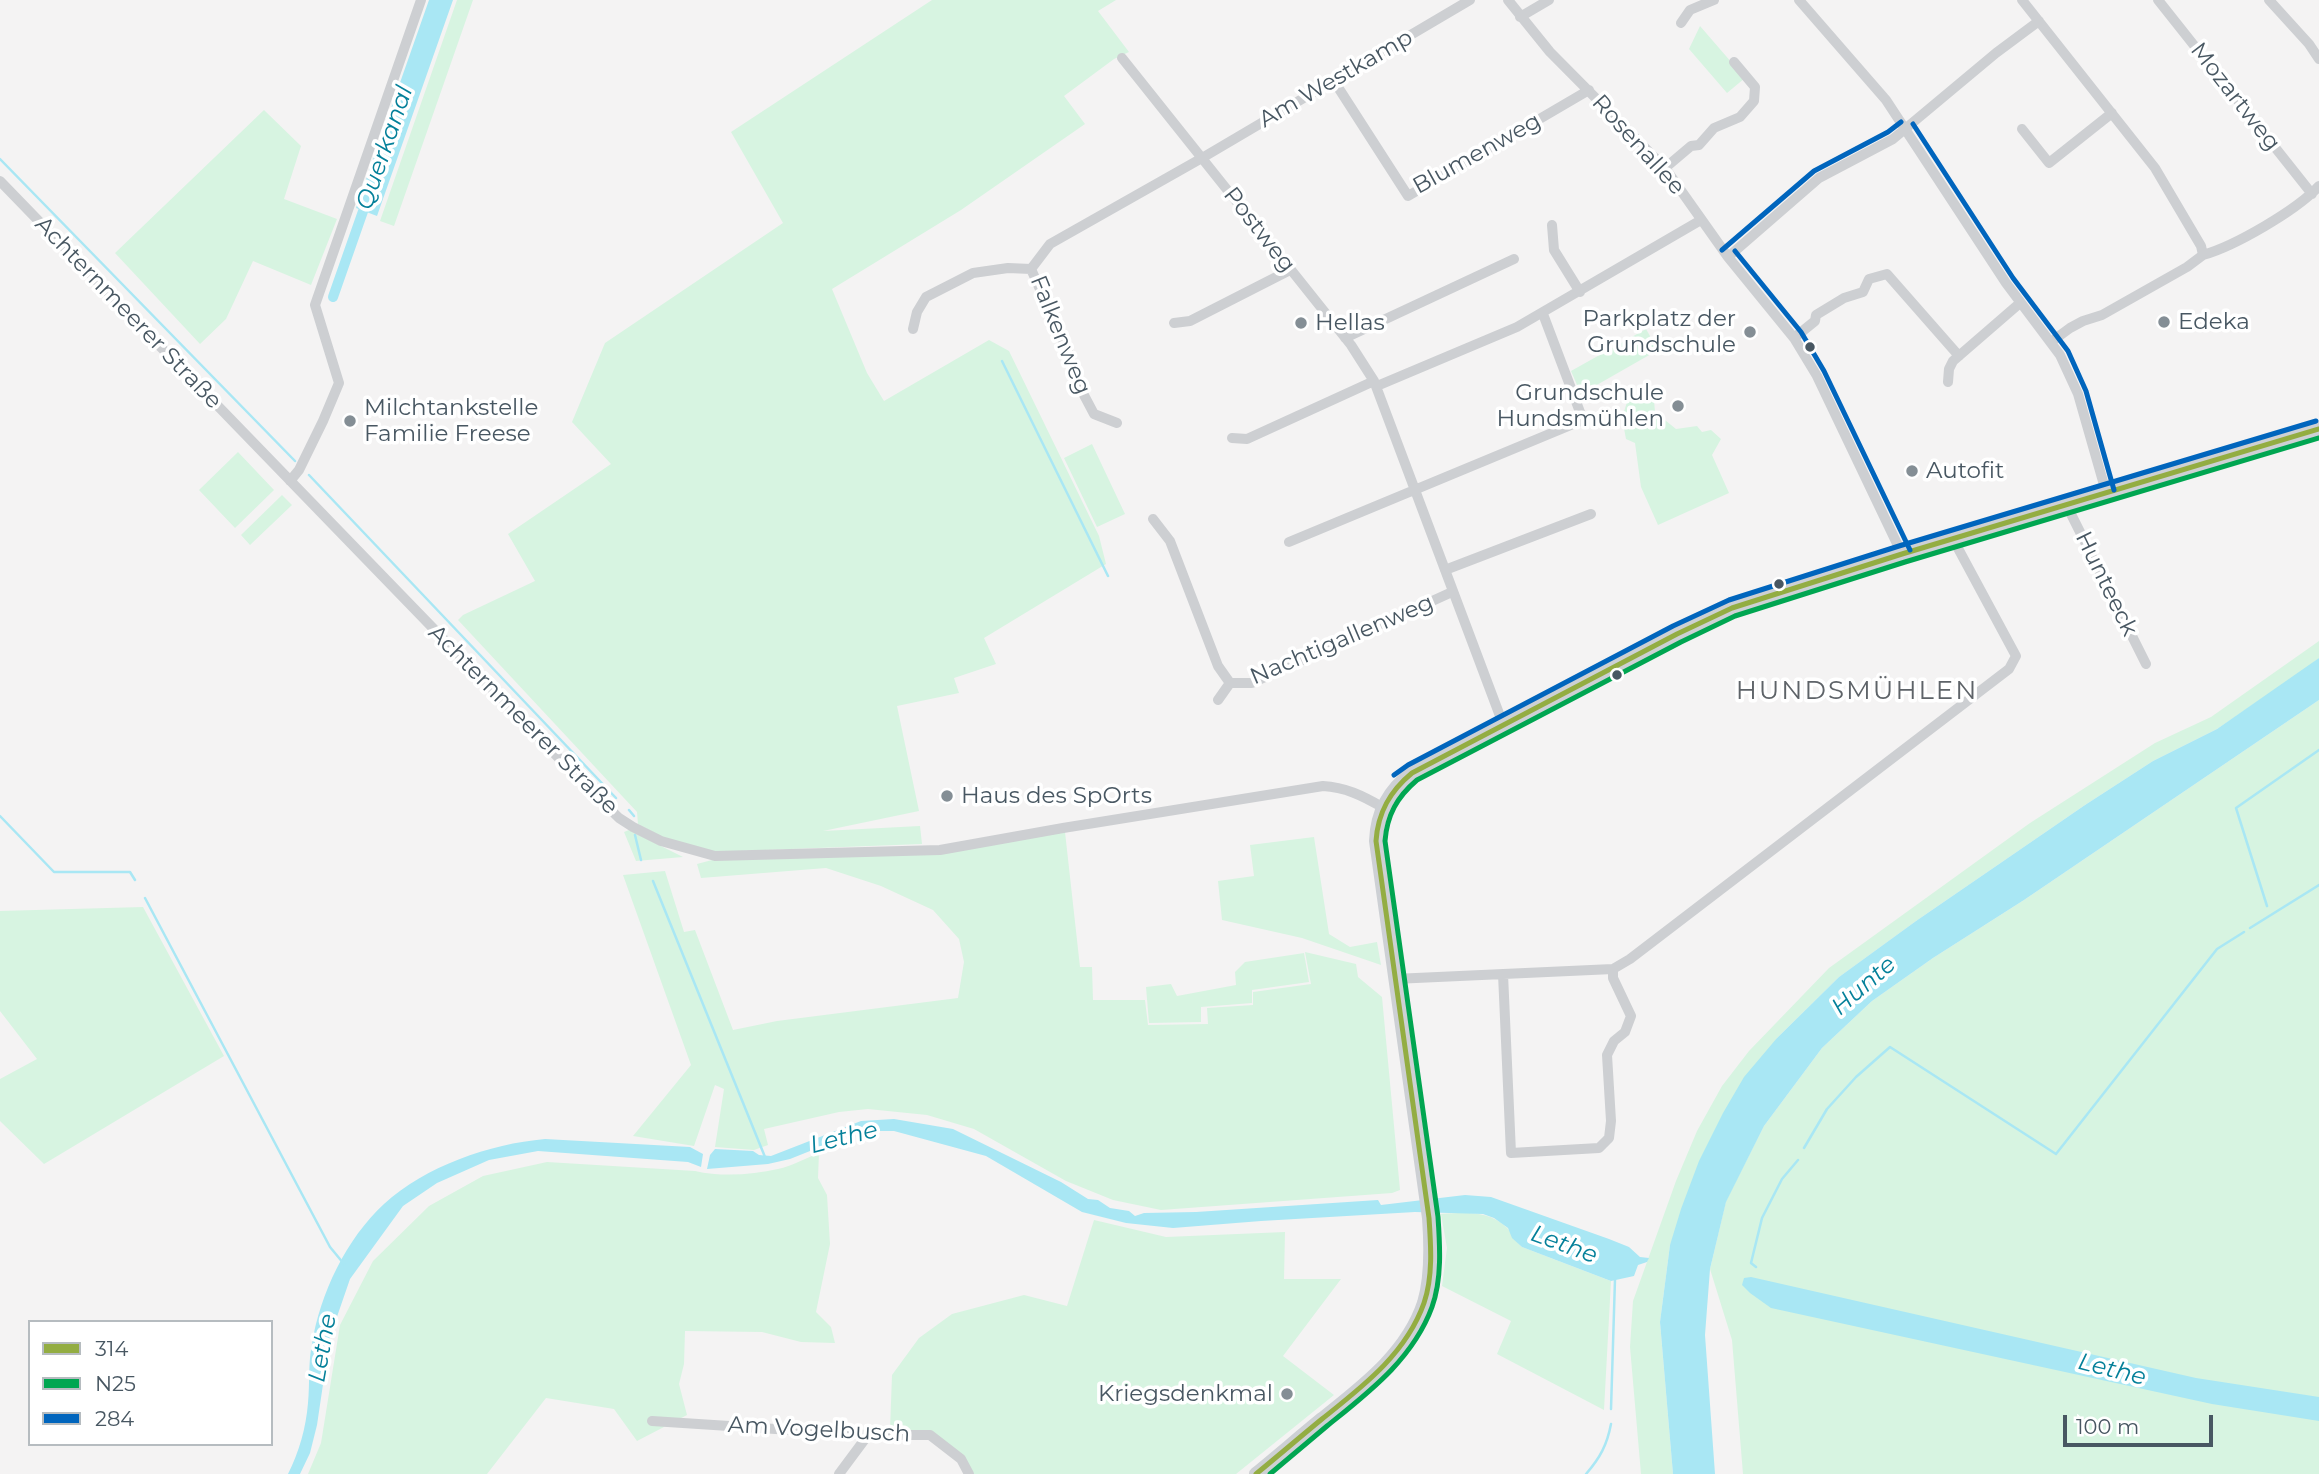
<!DOCTYPE html>
<html>
<head>
<meta charset="utf-8">
<style>
	body { margin:0 }
	#map { position:relative; width:2319px; height:1474px; overflow:hidden; background:#f4f3f3; font-family:Montserrat,sans-serif }
	canvas { display:block }
	.legend { position:absolute; left:28px; top:1320px; width:245px; height:126px; box-sizing:border-box; background:#fff; border:2px solid #b6bcc0; margin:0; padding:9px 12px; list-style:none; font-size:21px; color:#485762 }
	.legend li { display:flex; align-items:center; gap:14px; height:35px }
	.legend b { width:35px; border:2px solid #b6bcc0 }
	.scale { position:absolute; left:2063px; top:1415px; width:150px; height:32px; box-sizing:border-box; border:4px solid #485762; border-top:0; padding-left:9px; font-size:21px; line-height:24px; white-space:nowrap; color:#485762; -webkit-text-stroke:5px #fff; paint-order:stroke }
</style>
</head>
<body>
<div id="map">
<canvas width="2319" height="1474"></canvas>
<ul class="legend">
<li><b style="height:9px;background:#93ad42"></b>314</li>
<li><b style="height:9px;background:#00a651"></b>N25</li>
<li><b style="height:9px;background:#0065bd"></b>284</li>
</ul>
<div class="scale">100 m</div>
</div>
<script>
const c = document.querySelector('canvas').getContext('2d');
c.lineJoin = 'round';
function fillPath(path, color) { c.fillStyle = color; c.fill(path, 'evenodd'); }
function trace(path, color, width, dash) { c.strokeStyle = color; c.lineWidth = width; c.lineCap = dash ? 'butt' : 'round'; c.setLineDash(dash || []); c.stroke(path); }
function write(font, color, halo, rows, align = 'center') {
  c.font = font + ' Montserrat,sans-serif'; c.lineWidth = 7; c.setLineDash([]); c.textBaseline = 'middle'; c.strokeStyle = halo; c.fillStyle = color; for (const [text, x, y, turn = 0] of rows) {
    c.save(); c.translate(x, y); c.rotate((+turn || 0) * Math.PI / 180); c.textAlign = isNaN(turn) ? turn : align; if (halo) c.strokeText(text, 0, 0); c.fillText(text, 0, 0); c.restore();
  }
}
const green = new Path2D(`
	M457,0h16l-79,226 -14,-5z
	M932,0h184l-18,11 31,41 -15,7 -50,37 21,28 -124,86 -129,79 35,84 17,28 105,-61 20,11 90,185 7,28 -122,74 12,26 -42,14 5,15 -62,13 22,105 -96,20 97,-5 2,18 -209,8 -49,-14 -26,-14 -1,-12 -179,-192 5,-5 72,-34 -27,-47 103,-70 -39,-42 33,-79 178,-120 -52,-91z
	M1700,26l45,52 -18,15 -38,-44z
	M264,110l37,36 -17,53 53,20 -26,66 -58,-24 -27,58 -26,25 -85,-91z
	M1646,329l12,21 -77,44 -10,-23z
	M1645,392l9,8 1,12 21,17 21,-3 5,6 9,-2 10,9 -9,16 17,38 -71,32 -17,-38 -6,-44 -9,-4 -4,-21 6,-19z
	M1092,444l33,70 -28,13 -33,-69z
	M238,452l36,38 -39,38 -36,-38z
	M282,495l10,10 -42,40 -9,-10z
	M2319,641v17l-12,10 -90,61 -64,32 -68,44 -169,116 -77,56 -62,61 -107,207 -10,77 13,152h-32l-11,-127 3,-46 43,-120 21,-50 25,-45 27,-35 80,-83 201,-145 125,-80 56,-26z
	M2319,700v774h-576l-11,-134 -22,-71 16,-68 38,-75 58,-78 50,-47 61,-43 91,-58z
	M629,830l54,27 -47,4 -12,-29z
	M1065,832l15,135h12l1,33h52l3,25 60,-1 -1,-16 46,-3v-13l58,-8 -6,-32 51,12 2,13 24,20 18,193 -8,3 -231,17 -48,-10 -47,-19 -92,-52 -47,-14 -59,-6 -29,3 -75,17 4,16 -14,5 -39,-3 9,-58 -9,-4 -21,61 -61,-10 58,-71 -68,-190 42,-4 19,61 11,-2 38,100 44,-9 181,-23 6,-36 -5,-23 -26,-29 -52,-24 -55,-18 -125,10 -4,-14 15,-4 229,-6z
	M1314,837l15,97 21,13 27,-5 4,23 -79,-27 -80,-18 -4,-39 36,-5 -4,-31z
	M143,907l81,149 -180,108 -44,-43v-42l37,-20 -37,-48v-100z
	M1304,953l5,29 -57,8v13l-51,4v15l-52,1 -3,-36 25,-3 6,12 59,-11 -1,-13 10,-10z
	M819,1153l-1,25 9,17 3,49 -14,68 15,15 4,16 -34,-1 -39,-10 -77,-1 -1,33 -5,20 8,31 -50,26 -23,-32 -68,-11 -59,76h-179l13,-31 19,-118 33,-64 56,-55 54,-30 64,-14 148,9c26,6 57,4 83,-2 14,-3 28,-11 41,-16z
	M1441,1214c22,-1 46,-4 64,12 7,6 9,14 17,21l89,34 -7,129 -107,-56 14,-33 -69,-35 5,-38z
	M1094,1220l72,17 119,-5 -1,47h57l-58,77 51,39 -98,79h-264l-39,-41 -43,-3 2,-55 27,-37 33,-24 72,-19 43,11z`);
const water = new Path2D(`
	M429,0h24l-76,216 -21,-8z
	M2319,658v42l-295,200 -91,58 -61,43 -50,47 -58,78 -38,76 -16,67 -5,66 10,139h-42l-13,-152 10,-77 11,-36 18,-48 24,-48 21,-36 33,-39 62,-61 77,-56 169,-116 68,-44 64,-32z
	M894,1119l59,10 108,53 27,17 10,1 12,8 19,3 6,5 9,-3 52,-1 182,-12 3,5 84,-10 26,2 118,42 20,8 11,10 9,1 -2,4 -9,3 -4,11 -23,5 -89,-34 -10,-9 -4,-10 -14,-10 -11,-4 -68,-2 -154,9 -88,7 -47,-5 -44,-11 -96,-56 -92,-25h-34l-70,28 -22,5 -61,5 3,-14 5,-6 38,2 6,4 12,1 90,-35z
	M545,1139l145,8 13,7 -2,13 -13,-5 -150,-11 -49,9 -52,23 -34,23 -53,73 -20,58 -13,88 -7,28 -10,21h-12c11,-22 18,-46 20,-71 2,-20 0,-40 4,-59 8,-50 34,-105 72,-140 42,-38 105,-60 161,-65z
	M1751,1277l445,101 123,19v24l-107,-17 -441,-96 -21,-15 -8,-8 2,-7z`);
const stream = new Path2D(`
	M0,159l295,302
	M1002,361l106,215
	M309,475l307,323
	M629,810l5,6
	M0,816l54,56h76l5,8
	M635,835l6,25
	M653,881l112,276
	M145,898l185,349 14,17
	M2267,906l-31,-98 83,-58
	M2250,928l69,-43
	M1804,1148l23,-39 29,-32 34,-30 166,107 161,-205 27,-17
	M1756,1267l-5,-4 11,-45 20,-39 16,-19
	M1611,1409l4,-130
	M1586,1474c14,-16 21,-29 25,-50`);
const canal = new Path2D(`
	M333,297l35,-100`);
const street = new Path2D(`
	M1508,0l42,52 115,116 63,89 66,81 23,38 85,178
	M1799,0l87,100 120,183 54,72 18,39 28,98
	M2022,0l133,168 46,78 2,9 -16,12 -85,48 -19,6 -13,7 -19,14
	M2158,0l154,194
	M2269,0l40,44 10,15
	M1520,17l29,-17
	M1681,23l9,-13 24,-10
	M1122,58l229,287 23,36 129,343
	M1334,81l74,115 181,-106
	M2022,129l27,34 63,-50
	M1665,168l26,-22 8,-1 15,-17 26,-11 14,-16 1,-14 -21,-25
	M0,181l582,601 37,36 14,9 28,14 54,15 225,-6 123,-22 260,-42c22,1 40,10 59,21
	M1552,225l2,25 26,42
	M2203,255c32,-9 94,-45 116,-69
	M1728,257l91,-79 74,-39 103,-86 43,-32
	M1174,323l16,-2 100,-51
	M913,329l4,-17 9,-15 47,-24 35,-5 23,1
	M1345,338l169,-79
	M1794,338l21,-17 1,-6 28,-17 19,-6 6,-13 18,-5 72,82
	M1948,382l1,-13 4,-8 67,-58
	M1377,386l140,-59 184,-107
	M1117,423l-23,-9 -18,-34 -5,-21 -40,-90 19,-25 152,-86 268,-158
	M1232,438l15,1 127,-58
	M290,481l9,-11 24,-49 16,-38 -24,-78 106,-305
	M2066,504l80,160
	M1153,519l17,22 48,125 12,17h22l200,-91
	M1289,542l294,-122 -40,-106
	M1445,570l146,-56
	M1218,700l12,-17
	M1503,974l8,179 88,-5 10,-10 2,-17 -4,-66 7,-14 11,-9 6,-16 -18,-38v-9
	M1394,979l219,-10 17,-10 379,-290 7,-13 -63,-117
	M652,1421l216,14h62l31,24 8,15
	M839,1474l29,-39`);
const secondary = new Path2D(`
	M1256,1474c22,-18 44,-37 66,-55 40,-32 85,-65 102,-116 8,-26 7,-58 5,-85l-53,-377c1,-29 13,-51 36,-68l265,-139 55,-26 170,-54 417,-125`);
const bus1 = new Path2D(`
	M1256,1474c22,-18 44,-37 66,-55 40,-32 84,-65 102,-116 9,-26 7,-57 5,-85l-53,-377c2,-29 14,-50 36,-68l265,-139 55,-26 170,-54 417,-125`);
const bus2 = new Path2D(`
	M1270,1474c19,-16 38,-32 57,-48 42,-34 86,-67 105,-119 10,-28 8,-61 6,-90l-53,-376c2,-26 12,-44 32,-61l264,-138 54,-26 170,-54 414,-124`);
const bus3 = new Path2D(`
	M1913,124l100,154 55,73 18,40 28,99
	M1722,250l92,-79 74,-39 13,-10
	M1735,251l66,81 23,39 86,179
	M1394,775l14,-10 265,-139 56,-26 170,-54 417,-125`);
const markers = [
	[2164,322,7,"#848e95"],
	[1301,323,7,"#848e95"],
	[1750,332,7,"#848e95"],
	[1810,347,6,"#485762"],
	[1678,406,7,"#848e95"],
	[350,421,7,"#848e95"],
	[1912,471,7,"#848e95"],
	[1779,584,6,"#485762"],
	[1617,675,6,"#485762"],
	[947,796,7,"#848e95"],
	[1287,1394,7,"#848e95"]
];
const streetNames = [
	["Am Westkamp",1336,79,-30],
	["Mozartweg",2235,97,52],
	["Rosenallee",1638,145,48],
	["Blumenweg",1477,154,-29],
	["Postweg",1259,230,52],
	["Achternmeerer Straße",128,313,46],
	["Falkenweg",1060,335,68],
	["Hunteeck",2106,584,64],
	["Nachtigallenweg",1342,640,-23],
	["Achternmeerer Straße",523,720,45],
	["Am Vogelbusch",819,1430,3]
];
const poiNames = [
	["Parkplatz der",1736,319,"right"],
	["Grundschule",1736,345,"right"],
	["Edeka",2178,322],
	["Hellas",1315,323],
	["Grundschule",1664,393,"right"],
	["Hundsmühlen",1664,419,"right"],
	["Milchtankstelle",364,408],
	["Familie Freese",364,434],
	["Autofit",1926,471],
	["Haus des SpOrts",961,796],
	["Kriegsdenkmal",1273,1394,"right"]
];
const waterNames = [
	["Querkanal",385,148,-71],
	["Hunte",1864,986,-41],
	["Lethe",844,1138,-14],
	["Lethe",1564,1245,20],
	["Lethe",323,1348,-80],
	["Lethe",2112,1370,14]
];
const quarterNames = [
	["HUNDSMÜHLEN",1857,691]
];
fillPath(green, '#d7f4e1');
fillPath(water, '#a9e7f4');
trace(stream, '#a9e7f4', 2.5);
trace(canal, '#a9e7f4', 10);
trace(street, '#cdcfd2', 10);
trace(secondary, '#cdd0d4', 14);
trace(bus1, '#93ad42', 5);
trace(bus2, '#00a651', 5);
trace(bus3, '#0065bd', 5);
for (const [x, y, r, color] of markers) { const dot = new Path2D(); dot.arc(x, y, r, 0, 2 * Math.PI); c.fillStyle = color; c.fill(dot); trace(dot, '#fff', 2.5); }
write('23px', '#485762', '#fff', streetNames);
write('23px', '#485762', '#fff', poiNames, 'left');
write('italic 24px', '#04809a', '#fff', waterNames);
c.letterSpacing = '2px';
write('26px', '#5e6368', '#fff', quarterNames);
c.letterSpacing = '0px';
</script>
</body>
</html>
